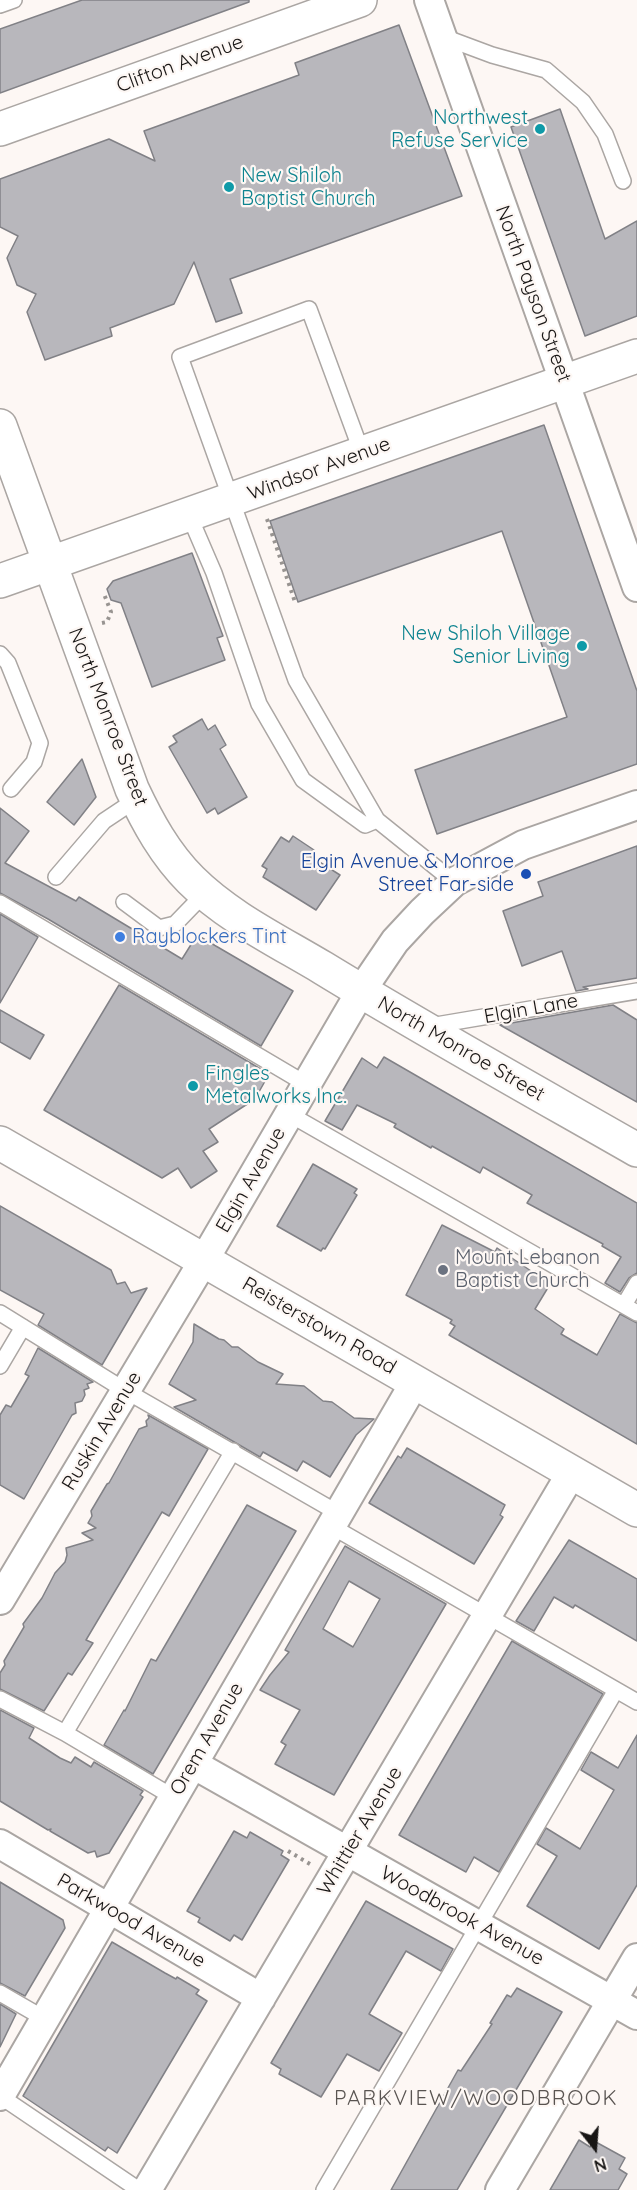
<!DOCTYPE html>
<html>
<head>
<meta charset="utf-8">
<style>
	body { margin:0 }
	#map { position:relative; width:637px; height:2190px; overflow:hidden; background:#fdf7f4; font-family:Quicksand,sans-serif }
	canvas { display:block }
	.north { position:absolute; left:565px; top:2118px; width:60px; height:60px; -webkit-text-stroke:4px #fdf7f4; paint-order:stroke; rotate:163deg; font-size:16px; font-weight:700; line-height:24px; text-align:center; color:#181615 }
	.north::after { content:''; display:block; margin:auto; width:21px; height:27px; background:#181615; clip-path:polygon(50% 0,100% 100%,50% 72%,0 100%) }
</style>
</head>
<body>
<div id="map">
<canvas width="637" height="2190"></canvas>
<div class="north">N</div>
</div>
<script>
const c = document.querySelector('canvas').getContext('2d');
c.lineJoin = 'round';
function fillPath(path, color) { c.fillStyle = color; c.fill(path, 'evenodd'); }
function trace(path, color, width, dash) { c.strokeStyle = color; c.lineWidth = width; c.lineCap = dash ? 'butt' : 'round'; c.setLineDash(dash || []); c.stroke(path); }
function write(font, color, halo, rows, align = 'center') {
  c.font = font + ' Quicksand,sans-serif'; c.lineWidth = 4.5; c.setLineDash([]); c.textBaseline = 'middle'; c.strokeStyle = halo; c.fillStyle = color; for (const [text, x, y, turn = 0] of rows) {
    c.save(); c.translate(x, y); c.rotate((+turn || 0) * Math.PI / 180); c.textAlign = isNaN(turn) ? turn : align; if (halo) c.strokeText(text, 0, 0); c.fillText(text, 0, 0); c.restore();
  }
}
const building = new Path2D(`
	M82,0h167v2l-249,91v-64z
	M399,25l63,171 -232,83 12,34 -26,9 -22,-60 -20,42 -64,24 2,8 -67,24 -18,-48 9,-18 -19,-9 -10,-27 11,-22 -18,-9v-48l109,-40 46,22 -11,-30 155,-56 -4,-12z
	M560,109l45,130 32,-18v95l-52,20 -74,-209z
	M544,425l93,266v73l-200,70 -22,-64 152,-53 -65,-186 -204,71 -28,-81z
	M192,553l31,83 -6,2 8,22 -73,27 -31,-84 -10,-3 -4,-11 6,-8z
	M202,719l6,11 7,-5 11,20 -6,4 27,48 -29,17 -3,-6 -8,5 -38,-66 8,-5 -4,-6z
	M82,759l14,38 -22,28 -27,-23z
	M0,808l29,23 -24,32 71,38 3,-4 103,62 15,-24 96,56 -32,55 -213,-127 -48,-26z
	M293,836l21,14 -4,6 30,19 -24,35 -53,-33 4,-8 -5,-3 19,-29 8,5z
	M637,846v132l-54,9 5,2 -12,2 -14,-40 -40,15 -19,-55 40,-15 -5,-14z
	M0,914l38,23 -38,66z
	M119,985l150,89 -14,25 -46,30 9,13 -15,9 14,20 -26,17 -13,-20 -16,10 -118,-68z
	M613,1005l24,15v82l-137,-77z
	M0,1010l44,25 -14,24 -30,-17z
	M384,1057l253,146v70l-8,5 -9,14 -15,-9 16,-26 -19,-11 1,-2 -76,-41 5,-8 -49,-28 -3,6 -48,-27 -1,2 -37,-21 2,-3 -39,-19 -15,25 -17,-9 37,-63 15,10z
	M313,1164l44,25 -3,4 3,2 -32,54 -2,-1 -2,3 -44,-25z
	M0,1206l111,64 6,14 8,-2 6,11 16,-5 -45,77 -64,-40 6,-11 -44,-24z
	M442,1225l53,27 2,-4 37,25 1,-2 17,10 -17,28 29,20 -3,5 36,21 23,-41 17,9v121l-188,-109 6,-9 -5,-3 2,-3 -46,-25z
	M194,1324l25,15 5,1 8,7h6l20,15 25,12 -7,10 28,2 19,15 9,1 22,16 20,1 -18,16 -26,42 -27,-16 -6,10 -34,-19 -3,5 -86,-50 22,-7 -27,-16 24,-42z
	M38,1348l55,34 -6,2 2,4 -5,2 1,5 -3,6 -7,2 1,10 -4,2 -48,84 -24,-14v-70l6,-10 5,2 18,-31 -4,-2z
	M148,1415l60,34 -39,67 -7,-4 -76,128 7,3 -21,32 -4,-2 -24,38 -44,-22v-16l5,-8 -1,-4 20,-34 -1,-3 19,-26 13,-25 10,-11 2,-7 -1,-7 27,-8 -11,-7 14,-5 -8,-5 4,-7 -1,-5 16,-27 2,-1 30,-54 8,-3 -1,-5 3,-3z
	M407,1448l98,57 -5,10 3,2 -29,47 -105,-61 29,-47 3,2z
	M247,1505l49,26 -143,243 -49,-29 20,-35 1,1 26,-52 5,2z
	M569,1540l68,39v62l-62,-36 -2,3 -19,-11 -20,34 -18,-10z
	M345,1546l101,58 -112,191 -59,-31 11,-19 -5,-3 19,-32 -40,-20 10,-15 19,-23 -4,-2zM349,1581l31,18 -27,48 -30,-18z
	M512,1641l91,53 -104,178 -25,-15 -8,15 -67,-37z
	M0,1710l34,18 -5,10 31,20 11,5 4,-6 16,10 3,-5 49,29 -3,4 3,2 -34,56 -12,4 -2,-6 -7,2 -38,-22 1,-2 -3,1 -48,-29z
	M637,1735v150l-38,64 -72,-43 30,-50 -20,-12 9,-16 34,21 34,-59 -33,-20 10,-18 27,16z
	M234,1831l13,7 3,-6 33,19 -2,4 8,5 -47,80 -8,-5 -4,6 -32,-19 2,-4 -13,-7z
	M0,1882l63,38 2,8 -40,68 -25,-13z
	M366,1901l87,48 -12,22 -35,-20 -37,63 33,19 -23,38 -32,-17 -26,43 -42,-23 2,-5 -10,-6z
	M112,1942l53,31 11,6 1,-2 22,13 -3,4 11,7 -90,152 -9,-6 -3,4 -82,-55z
	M517,1988l45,24 -105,178h-66l67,-120 3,1 31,-47 -2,-1 17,-28 4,2z
	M0,2004l16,10 -16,33z
	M579,2140l11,7 4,-6 31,17 -6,11 8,5 -9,16h-68z`);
const path = new Path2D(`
	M267,519l28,83
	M102,623l5,-1 4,-10 -7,-18
	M288,1851l22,13`);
const lane = new Path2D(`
	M0,5l14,-5
	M441,36l51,19 54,15 37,32 22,32 18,47
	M362,453l-53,-144 -129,48 116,323 81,140 77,62
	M189,515l25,58 45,131 44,76 62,45 12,-5
	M0,654l8,9 32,80 -6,19 -23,27
	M56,877l48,-56 33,-22
	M124,902l35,26 16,-4 30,-31
	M0,903l306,181
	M430,1026l207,-35
	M289,1114l348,199
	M624,1305l13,-22
	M0,1313l126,78 212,122
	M0,1366l23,-39
	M331,1526l306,176
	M0,1699l65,34 108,64
	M65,1733l168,-282
	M0,1993l45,26
	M0,2096l139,94
	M324,2190l292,-500`);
const street = new Path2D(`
	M429,0l208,587
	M0,1600l204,-340 157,-269 34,-50 27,-29 32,-30 69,-37 114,-40
	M193,1764l444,251
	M0,1844l261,154
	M0,2096l415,-714
	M147,2190l425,-718
	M500,2190l137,-232`);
const secondary = new Path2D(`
	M0,129l360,-129
	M0,581l637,-225`);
const primary = new Path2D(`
	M0,426l132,363c16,34 33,65 59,91 37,37 87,61 132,88 103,63 209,122 314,182
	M0,1143l637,367`);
const markers = [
	[540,129,6,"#0f9aa8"],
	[229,187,6,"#0f9aa8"],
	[582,646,6,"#0f9aa8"],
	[526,874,6,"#1a4fb4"],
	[120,937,6,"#3f7fe0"],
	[193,1086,6,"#0f9aa8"],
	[443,1270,6,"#6b7280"]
];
const streetNames = [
	["Clifton Avenue",180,64,-20],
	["North Payson Street",533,294,70],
	["Windsor Avenue",319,469,-20],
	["North Monroe Street",108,717,69],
	["Elgin Lane",531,1009,-10],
	["North Monroe Street",461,1049,30],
	["Elgin Avenue",251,1180,-60],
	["Reisterstown Road",319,1326,30],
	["Ruskin Avenue",102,1431,-59],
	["Orem Avenue",207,1739,-60],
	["Whittier Avenue",360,1831,-59],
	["Woodbrook Avenue",462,1916,29],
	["Parkwood Avenue",131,1921,30]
];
const cultureNames = [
	["Northwest",528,118],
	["Refuse Service",528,141],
	["New Shiloh",241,176,"left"],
	["Baptist Church",241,199,"left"],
	["New Shiloh Village",570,634],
	["Senior Living",570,657],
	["Fingles",205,1074,"left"],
	["Metalworks Inc.",205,1097,"left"]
];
const transitNames = [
	["Elgin Avenue & Monroe",514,862],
	["Street Far-side",514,885]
];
const shopNames = [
	["Rayblockers Tint",132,937]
];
const worshipNames = [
	["Mount Lebanon",455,1258],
	["Baptist Church",455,1281]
];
const neighbourhoodNames = [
	["PARKVIEW/WOODBROOK",476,2099]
];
fillPath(building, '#b8b7bc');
trace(building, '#818186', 1.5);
trace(lane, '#aba6a3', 18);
trace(street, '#aba6a3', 32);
trace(secondary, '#aba6a3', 36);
trace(primary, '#aba6a3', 36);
trace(path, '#989491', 4, [3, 4.5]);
trace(lane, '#fff', 15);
trace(street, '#fff', 28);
trace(secondary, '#fff', 33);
trace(primary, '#fff', 33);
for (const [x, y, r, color] of markers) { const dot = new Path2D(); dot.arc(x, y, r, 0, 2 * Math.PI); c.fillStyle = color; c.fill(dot); trace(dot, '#fdf7f4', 2); }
write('20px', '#181615', '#fdf7f4', streetNames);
write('20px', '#0d838f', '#fdf7f4', cultureNames, 'right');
write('20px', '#164399', '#fdf7f4', transitNames, 'right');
write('20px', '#366cbe', '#fdf7f4', shopNames, 'left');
write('20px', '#5b616d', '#fdf7f4', worshipNames, 'left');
c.letterSpacing = '1.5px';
write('21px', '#595451', '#fdf7f4', neighbourhoodNames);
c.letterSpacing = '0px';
</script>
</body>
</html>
